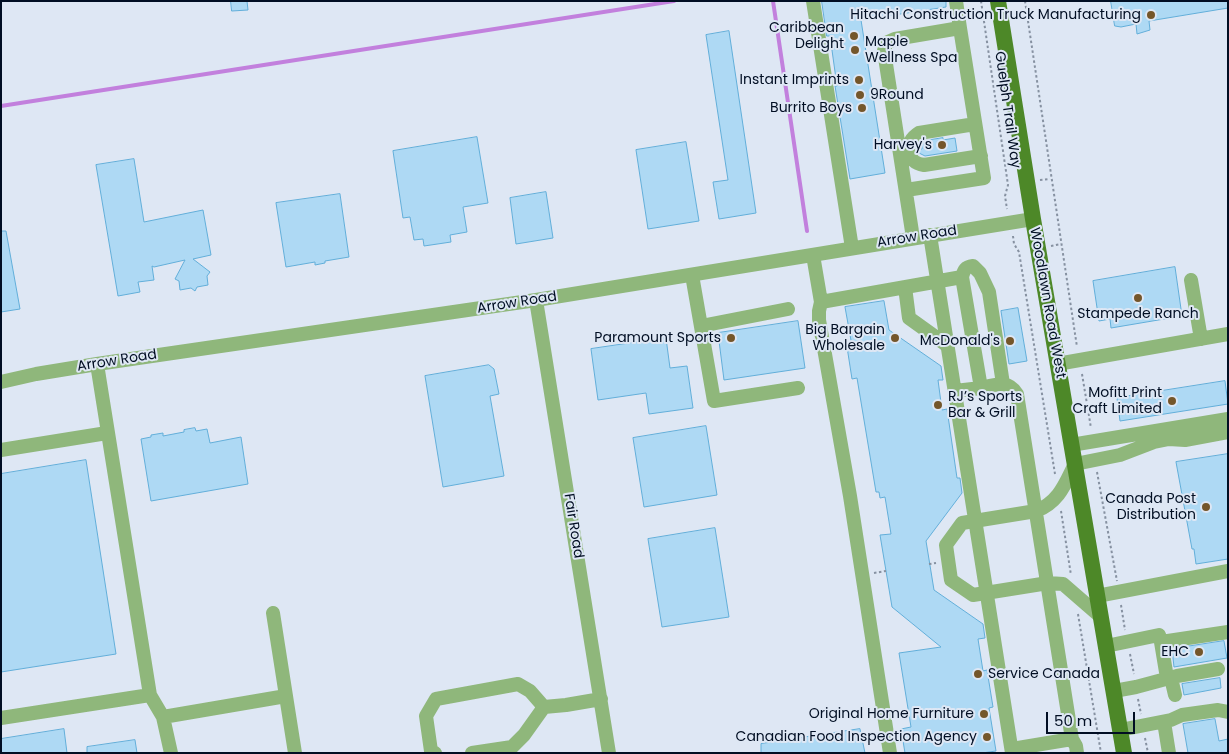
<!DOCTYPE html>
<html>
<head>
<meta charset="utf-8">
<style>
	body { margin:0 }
	#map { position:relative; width:1229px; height:754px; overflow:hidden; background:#dee7f4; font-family:Poppins,sans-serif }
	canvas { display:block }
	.frame { position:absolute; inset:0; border:2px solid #010e23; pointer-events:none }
	.scale { position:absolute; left:1046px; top:712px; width:89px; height:22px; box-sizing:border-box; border:2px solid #010e23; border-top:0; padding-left:6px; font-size:15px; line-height:18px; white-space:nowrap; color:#010e23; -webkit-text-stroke:4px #dee7f4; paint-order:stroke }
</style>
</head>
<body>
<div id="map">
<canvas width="1229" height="754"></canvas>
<div class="frame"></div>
<div class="scale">50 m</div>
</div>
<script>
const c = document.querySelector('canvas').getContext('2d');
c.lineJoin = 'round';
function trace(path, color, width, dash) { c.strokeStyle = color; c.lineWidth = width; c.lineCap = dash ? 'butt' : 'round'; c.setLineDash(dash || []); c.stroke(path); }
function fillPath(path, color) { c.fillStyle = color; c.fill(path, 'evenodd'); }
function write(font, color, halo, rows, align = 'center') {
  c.font = font + ' Poppins,sans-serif'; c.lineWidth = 4; c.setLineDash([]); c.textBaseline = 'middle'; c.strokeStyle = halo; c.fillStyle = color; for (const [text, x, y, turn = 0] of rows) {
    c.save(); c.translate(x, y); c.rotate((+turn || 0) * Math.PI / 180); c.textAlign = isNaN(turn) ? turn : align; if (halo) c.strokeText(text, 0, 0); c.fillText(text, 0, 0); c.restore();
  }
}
const stream = new Path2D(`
	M773,1l34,230
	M1,106l673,-105`);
const building = new Path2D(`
	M231,1h16l1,9 -16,1z
	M822,1h124v6l-85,13 24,153 -35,6 -15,-93h2l-7,-50h-3z
	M1111,1h117v7l-79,13 1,9 -13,4 -1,-10 -15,3 -6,-1z
	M729,31l27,182 -37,6 -6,-37 15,-2 -22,-145z
	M477,137l11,66 -25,4 4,25 -17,3 1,7 -27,4 -1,-7 -9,1 -4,-23 -7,1 -10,-67z
	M943,138v2l12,-2 2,13 -32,5 -6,-3 -1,-4h4l-1,-7 2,-1z
	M686,142l13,79 -51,8 -12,-79z
	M134,159l10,63 59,-12 8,45 -18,4 17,13 -3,4 1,9 -11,2 -2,4 -4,-3 -11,2 -1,-9 -4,-2 10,-19 -31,7 -2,-1 2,14 -16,2 2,10 -22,4 -22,-131z
	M546,192l7,46 -37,6 -6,-46z
	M340,194l9,63 -24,4v2l-10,2v-3l-29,5 -10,-64z
	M1,231h5l14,78 -19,3z
	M1175,267l7,49 -71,12 -1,-9 -11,2 -6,-40z
	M884,301l5,29 52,36 2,14h-5l4,30 5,-1 10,69h3l2,15 -36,48 8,49 49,34 2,14 -7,1 5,32 4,-1 6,37 -4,1 7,43 -14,2h-77l-4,-24 10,-2 -12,-74 42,-6 -49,-40 -12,-72 11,-1 -6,-37 -5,1 -1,-6h-3l-19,-114 -5,1 -5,-32 5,-1 -7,-39z
	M1018,308l9,53 -18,3 -8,-53z
	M798,321l7,47 -81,12 -6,-47z
	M666,338l4,30 17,-2 6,42 -44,6 -3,-21 -48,7 -7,-51z
	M489,365l5,4 5,25 -9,2 14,80 -61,11 -18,-111z
	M1225,381l3,23 -108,17 -3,-23z
	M706,426l11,69 -73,12 -11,-69z
	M195,428l1,3 11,-2 3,14 31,-6 7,47 -97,17 -10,-62 10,-2v-2l12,-2v3l21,-4v-2z
	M1228,454v105l-32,5 -2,-15h-2l-16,-87z
	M86,460l30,194 -115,18v-198z
	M715,528l14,89 -67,10 -14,-88z
	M1224,641l3,17 -53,9 -2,-18z
	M1220,678l1,10 -37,7 -2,-11z
	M1215,719l4,22 9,-2v14h-40l-5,-29z
	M64,729l3,24h-66v-14z
	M860,729l5,24h-104v-9z
	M135,740l2,13h-50v-6z`);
const path = new Path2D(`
	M981,1l27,184 -3,11 2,13
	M1025,1l52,346
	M1040,180l10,-1
	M1013,236l1,8 5,8 36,222
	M1051,246l10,-2
	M1082,374l9,54
	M1097,472l20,109
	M1061,511l10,64
	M929,564l7,-1
	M874,573l12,-2
	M1121,605l4,25
	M1078,614l23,139
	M1130,654l4,20
	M1138,699l3,15
	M1145,738l3,15`);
const minor = new Path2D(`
	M813,1l39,247
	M975,124l-56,9c-16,10 -14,29 5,32l57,-9
	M906,190l78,-12 -24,-150
	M930,235l82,518
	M913,238l-29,-187 2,-8 9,-4 65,-11 -4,-27
	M813,255l8,47 -2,9v9l31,176 40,257
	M692,275l22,126 84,-13
	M962,277c2,-7 3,-10 11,-11l7,7 9,19 14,92
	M1191,280l10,59
	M905,287l4,31 39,28
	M536,300l73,453
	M821,302l141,-25 19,111 -26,3
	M701,326l87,-17
	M97,364l53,331 13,22 8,36
	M1057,364l171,-30
	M1,382l35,-8 61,-10 439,-64 497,-81
	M981,388c14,-3 27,-9 36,6l55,345 4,7 1,7
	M1071,445l157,-26
	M1,450l106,-17
	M1097,596l131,-25
	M273,613l13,83
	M1101,617l-38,-33 -15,-1 -75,12 -22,-15 -5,-35 16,-22 74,-12c23,-9 29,-27 39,-47l45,-9 34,-13 15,-3 16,1 43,-8
	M1161,642l5,30
	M1106,646l53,-11 2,7 67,-10
	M1171,678l4,17
	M1114,691l22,-4 41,-11 41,-7
	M544,707l22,-2 35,-6
	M163,717l123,-21 9,57
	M1,718l149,-23
	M1164,722l5,31
	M1120,730l51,-10 11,-5 36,-5 10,2
	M1012,749l60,-10
	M435,753l-4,-2 -5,-35 10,-17 82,-15 12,7 14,16
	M472,753l40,-6 12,-12 20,-28`);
const major = new Path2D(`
	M998,1l35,218 91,534`);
const markers = [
	[1151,15,5,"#74562a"],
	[854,36,5,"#74562a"],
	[855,50,5,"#74562a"],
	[859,80,5,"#74562a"],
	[860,95,5,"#74562a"],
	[862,108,5,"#74562a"],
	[942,145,5,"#74562a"],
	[1138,298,5,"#74562a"],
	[731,338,5,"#74562a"],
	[895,338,5,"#74562a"],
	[1010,341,5,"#74562a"],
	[1172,401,5,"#74562a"],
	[938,405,5,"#74562a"],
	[1206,507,5,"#74562a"],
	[1199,652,5,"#74562a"],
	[978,674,5,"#74562a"],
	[984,714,5,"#74562a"],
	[987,737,5,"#74562a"]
];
const poiNames = [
	["Hitachi Construction Truck Manufacturing",1141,15],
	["Caribbean",844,28],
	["Delight",844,44],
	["Maple",865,42,"left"],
	["Wellness Spa",865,58,"left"],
	["Instant Imprints",849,80],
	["9Round",870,95,"left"],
	["Burrito Boys",852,108],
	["Harvey's",932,145],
	["Stampede Ranch",1138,314,"center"],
	["Big Bargain",885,330],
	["Wholesale",885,346],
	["Paramount Sports",721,338],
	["McDonald's",1000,341],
	["Mofitt Print",1162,393],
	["Craft Limited",1162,409],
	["RJ’s Sports",948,397,"left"],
	["Bar & Grill",948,413,"left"],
	["Canada Post",1196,499],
	["Distribution",1196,515],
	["EHC",1189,652],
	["Service Canada",988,674,"left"],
	["Original Home Furniture",974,714],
	["Canadian Food Inspection Agency",977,737]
];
const streetNames = [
	["Guelph Trail Way",1007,110,82],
	["Arrow Road",917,237,-9],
	["Arrow Road",517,303,-9],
	["Woodlawn Road West",1047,303,80],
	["Arrow Road",117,361,-9],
	["Fair Road",573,526,81]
];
trace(stream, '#c280dd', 4);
fillPath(building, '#aed9f4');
trace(building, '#62aed9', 1);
trace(path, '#8691a1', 2, [2.5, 2.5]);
trace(minor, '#8fb77b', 14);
trace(major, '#4d8828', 16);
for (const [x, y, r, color] of markers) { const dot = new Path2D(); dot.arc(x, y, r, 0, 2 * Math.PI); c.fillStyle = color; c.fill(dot); trace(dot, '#dee7f4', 2); }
write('14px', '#010e23', '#dee7f4', poiNames, 'right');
write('14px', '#010e23', '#dee7f4', streetNames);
</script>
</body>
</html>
